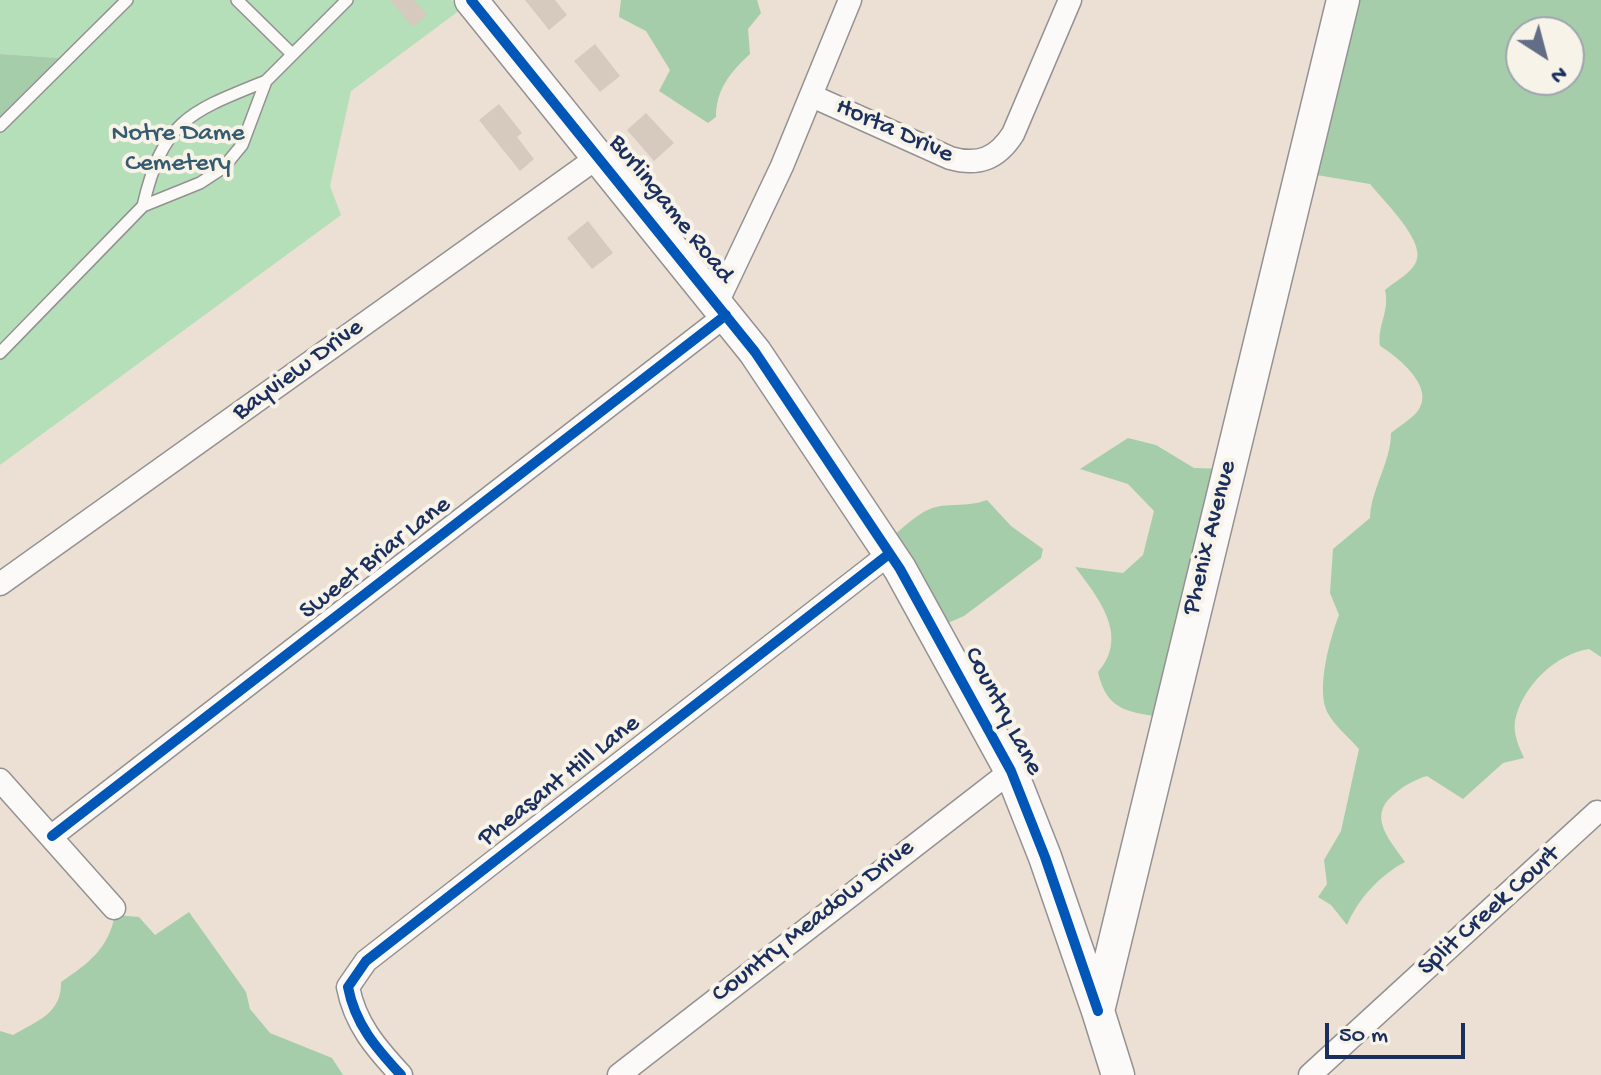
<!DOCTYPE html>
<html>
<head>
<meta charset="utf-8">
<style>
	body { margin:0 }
	#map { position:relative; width:1601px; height:1075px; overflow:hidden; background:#ebe0d3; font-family:"Gochi Hand",sans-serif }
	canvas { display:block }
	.north { position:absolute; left:1505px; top:16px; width:80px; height:80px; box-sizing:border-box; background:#f7f3e8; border:2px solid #9fa5b1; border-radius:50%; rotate:144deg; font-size:22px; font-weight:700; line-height:32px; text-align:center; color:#1b2f5e }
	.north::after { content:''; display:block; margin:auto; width:28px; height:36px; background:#646d87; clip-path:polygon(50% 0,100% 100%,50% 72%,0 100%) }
	.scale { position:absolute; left:1325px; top:1023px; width:140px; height:36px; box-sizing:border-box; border:4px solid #1b2f5e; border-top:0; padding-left:10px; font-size:24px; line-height:28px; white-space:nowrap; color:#1b2f5e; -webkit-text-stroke:6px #f7f3e8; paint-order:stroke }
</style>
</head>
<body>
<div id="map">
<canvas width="1601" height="1075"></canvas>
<div class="north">N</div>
<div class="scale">50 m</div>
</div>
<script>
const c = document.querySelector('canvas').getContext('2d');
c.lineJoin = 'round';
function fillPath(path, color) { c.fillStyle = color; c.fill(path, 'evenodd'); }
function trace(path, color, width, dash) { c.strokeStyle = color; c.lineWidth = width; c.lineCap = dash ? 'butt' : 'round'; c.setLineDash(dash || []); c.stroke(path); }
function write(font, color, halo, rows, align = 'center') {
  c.font = font + ' "Gochi Hand",sans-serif'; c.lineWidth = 8; c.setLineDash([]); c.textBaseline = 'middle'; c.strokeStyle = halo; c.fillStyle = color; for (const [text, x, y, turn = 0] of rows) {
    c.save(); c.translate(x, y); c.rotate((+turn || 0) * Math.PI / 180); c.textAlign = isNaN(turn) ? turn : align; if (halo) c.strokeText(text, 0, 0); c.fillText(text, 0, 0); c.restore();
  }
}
const green = new Path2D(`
	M0,0h452l8,10 -109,81 -21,95 11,29 -341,250v-348l58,-59 -58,-4z`);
const forest = new Path2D(`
	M621,0h136l4,13 -13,16 2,25c-20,18 -34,36 -34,63l-8,6 -49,-32 11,-21 -24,-39 -27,-14z
	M1344,0h257v657l-12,-8c-33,5 -67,37 -74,72 -2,13 4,26 9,37l-21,5 -40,36 -36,-23c-14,4 -23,10 -34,19 -26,22 -3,45 12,67 -25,13 -47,37 -58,63l-16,-20 -13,-8 9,-13 -3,-24 17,-29 18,-82c-9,-11 -28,-26 -33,-40 -9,-23 4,-71 13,-94l-9,-22 3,-44 37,-31c1,-29 21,-56 21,-85 8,-7 19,-13 26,-21 20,-24 -19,-55 -37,-66 -3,-21 10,-34 5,-56 9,-8 29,-18 32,-31 6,-20 -34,-59 -47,-75l-65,-11zM1521,32h48v48h-48z
	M0,54l59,4 -59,59z
	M1128,438l28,7 38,23 35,1 -62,249c-36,-6 -60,-5 -69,-46 32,-36 0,-75 -23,-105l48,6 20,-18 11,-44 -26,-27 -48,-15z
	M987,500l24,26 32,23 -2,9 -77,58 -30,13 -52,-84c15,-11 31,-29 48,-36 17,-7 35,-1 57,-9z
	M189,912l57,80 4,17 20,24 62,25 11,17h-343v-44l13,4c24,-14 49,-22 48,-53 28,-19 47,-33 54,-67l24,2 16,18z`);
const building = new Path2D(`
	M390,0h24l13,15 -14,12z
	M525,0h30l12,15 -18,15z
	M595,44l25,32 -20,16 -26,-31z
	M499,104l23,29 -5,4 17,22 -14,12 -41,-51z
	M646,113l28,30 -20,18 -27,-31z
	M588,221l25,32 -21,16 -25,-31z`);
const lane = new Path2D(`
	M237,0l55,54
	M0,126l127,-126
	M143,206c20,-86 46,-94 123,-125
	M0,353l143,-147 57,-23 23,-15 19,-23 24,-64 81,-81`);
const street = new Path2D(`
	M812,96l138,62c28,8 47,1 63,-24l57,-134
	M717,303l65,-137 68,-166
	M0,584l598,-427
	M0,780l114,128
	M52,836l674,-521
	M401,1075c-25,-27 -46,-51 -53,-88l18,-26 523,-407
	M619,1075l392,-304
	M1310,1075l287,-263`);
const secondary = new Path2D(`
	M471,0l284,352 145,217 111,202 34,86 53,154
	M1118,1075l-20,-64 245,-1011`);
const cycleway = new Path2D(`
	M471,0l284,352 145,217 111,202 34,86 53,154
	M52,836l674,-521
	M401,1075c-25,-27 -46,-51 -53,-88l18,-26 523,-407`);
const streetNames = [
	["Horta Drive",894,132,24],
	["Burlingame Road",670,210,51],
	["Bayview Drive",299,371,-36],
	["Phenix Avenue",1211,538,-76],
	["Sweet Briar Lane",376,559,-38],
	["Country Lane",1002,712,62],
	["Pheasant Hill Lane",560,782,-38],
	["Split Creek Court",1490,912,-42],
	["Country Meadow Drive",814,922,-38]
];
const parkNames = [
	["Notre Dame",178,135],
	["Cemetery",178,165]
];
fillPath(green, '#b5dfb8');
fillPath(forest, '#a6cdaa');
fillPath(building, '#d6c9bd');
trace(lane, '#949193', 14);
trace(street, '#949193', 25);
trace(secondary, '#949193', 35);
trace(lane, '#fcfaf8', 11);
trace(street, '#fcfaf8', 22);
trace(secondary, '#fcfaf8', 32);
trace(cycleway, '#0057b8', 10);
write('26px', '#1b2f5e', '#f7f3e8', streetNames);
write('26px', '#365b6f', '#f7f3e8', parkNames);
</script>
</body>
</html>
